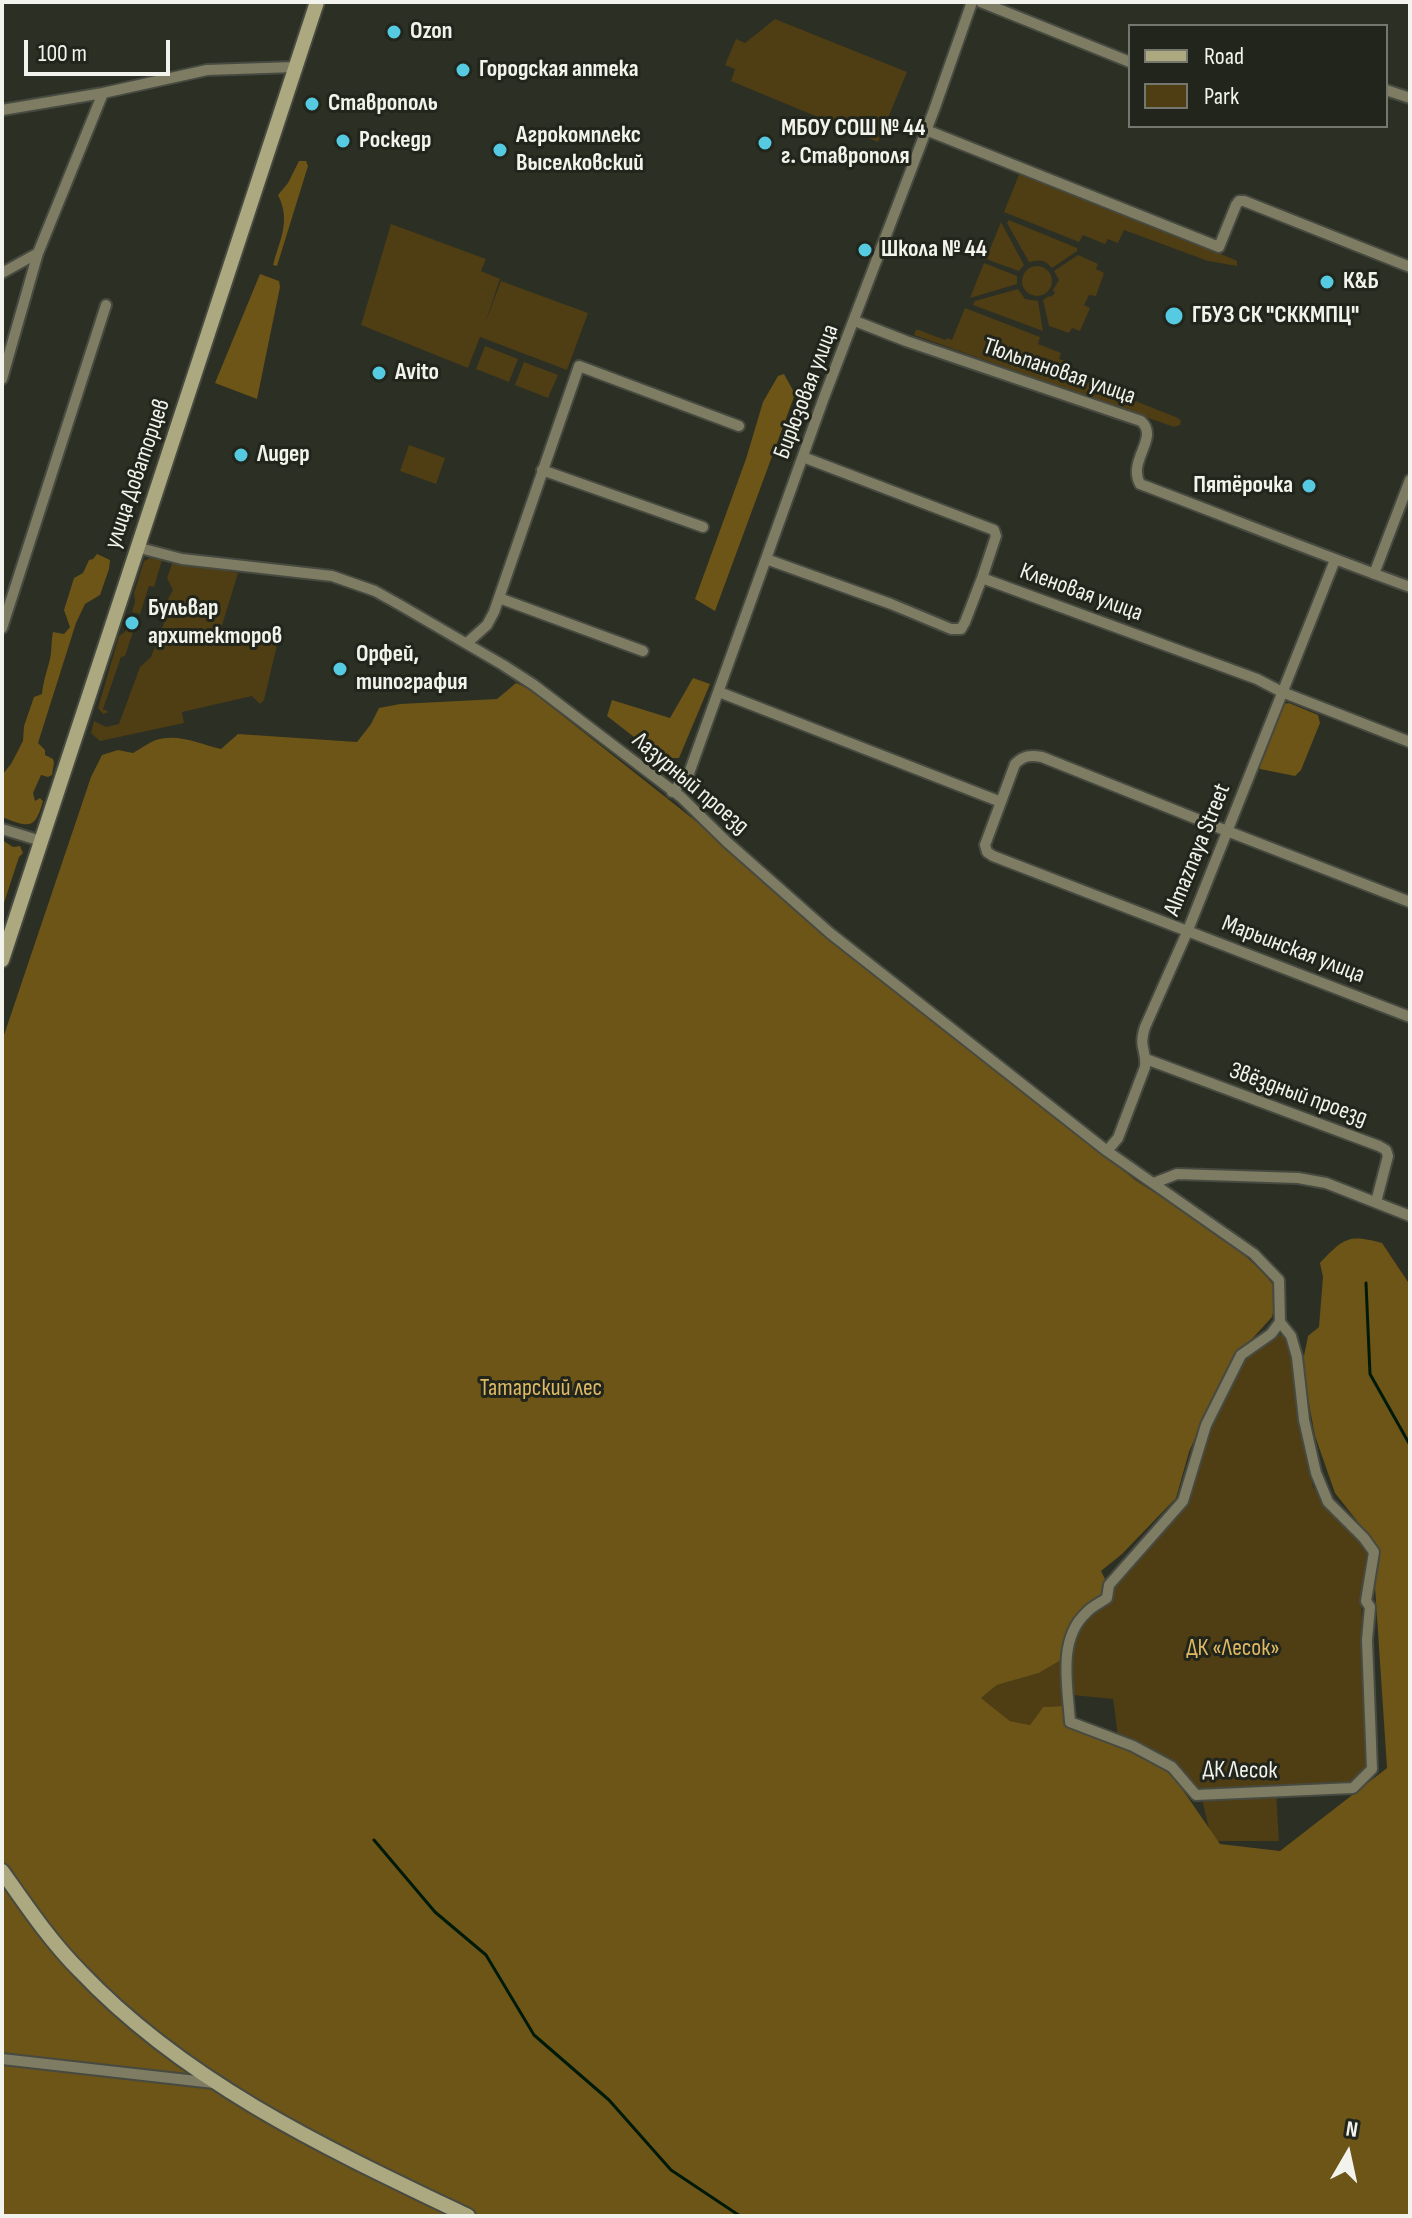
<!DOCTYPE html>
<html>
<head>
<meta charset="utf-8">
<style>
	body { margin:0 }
	#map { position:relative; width:1412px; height:2218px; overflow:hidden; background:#2b2f24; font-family:"Sofia Sans Condensed",sans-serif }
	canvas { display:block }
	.frame { position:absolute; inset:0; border:4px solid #f1f3ec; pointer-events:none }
	.legend { position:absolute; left:1128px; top:24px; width:260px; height:104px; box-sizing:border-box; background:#22251b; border:2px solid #75776f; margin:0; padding:10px 14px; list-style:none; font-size:24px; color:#f1f3ec }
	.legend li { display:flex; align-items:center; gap:16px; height:40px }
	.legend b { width:40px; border:2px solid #75776f }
	.north { position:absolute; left:1308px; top:2114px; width:80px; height:80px; -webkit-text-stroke:6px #22251b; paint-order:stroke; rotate:9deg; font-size:22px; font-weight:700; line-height:32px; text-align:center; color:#f1f3ec }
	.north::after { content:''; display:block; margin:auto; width:28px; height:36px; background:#f1f3ec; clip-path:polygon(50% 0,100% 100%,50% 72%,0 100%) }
	.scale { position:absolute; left:24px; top:40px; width:146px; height:36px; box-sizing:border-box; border:4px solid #f1f3ec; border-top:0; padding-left:10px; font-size:24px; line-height:28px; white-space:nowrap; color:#f1f3ec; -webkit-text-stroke:6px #22251b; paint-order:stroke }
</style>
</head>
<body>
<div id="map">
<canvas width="1412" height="2218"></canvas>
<div class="frame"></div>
<ul class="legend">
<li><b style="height:10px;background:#aca87f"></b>Road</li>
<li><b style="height:22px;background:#4f3d14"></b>Park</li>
</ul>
<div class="north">N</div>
<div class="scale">100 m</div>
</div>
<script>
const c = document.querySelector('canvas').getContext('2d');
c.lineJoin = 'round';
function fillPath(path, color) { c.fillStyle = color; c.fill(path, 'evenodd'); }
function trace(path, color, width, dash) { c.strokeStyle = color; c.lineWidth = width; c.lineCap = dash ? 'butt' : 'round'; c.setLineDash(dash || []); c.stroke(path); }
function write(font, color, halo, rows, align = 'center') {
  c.font = font + ' "Sofia Sans Condensed",sans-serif'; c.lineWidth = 6; c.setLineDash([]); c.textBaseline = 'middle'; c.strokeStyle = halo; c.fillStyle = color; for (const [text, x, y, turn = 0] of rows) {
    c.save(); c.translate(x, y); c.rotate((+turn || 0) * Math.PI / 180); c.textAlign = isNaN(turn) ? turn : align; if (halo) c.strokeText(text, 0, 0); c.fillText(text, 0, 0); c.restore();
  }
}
const green = new Path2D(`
	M775,19l132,53 -29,70 -147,-61 4,-12 -10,-4 11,-26 9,4z
	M1020,172l213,87 4,2v5l-29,-5 -84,-31 -6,13 -10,-4 -3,5 -22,-9 -4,7 -75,-30z
	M1009,220l68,28v3l-25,17c-7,-8 -11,-9 -23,-6l-22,-39z
	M1001,222l23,43 -5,6 -33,-12z
	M391,224l95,35 -5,12 19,8 -16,47 17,-45 87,32 -21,57 -87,-33 -12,31 -107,-43z
	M1078,255l20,9 -2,5 8,4 -8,23 -7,-1 -5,10 6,3 -10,23 -8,-3 -3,5 -20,-7 -6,-26 6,-4 2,1 4,-4 -2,-3 6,-10 -5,-9z
	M984,263l33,13v8l-47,14z
	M1022 281a15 15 0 1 1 30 0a15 15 0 1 1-30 0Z
	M1018,289l7,10 13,2 5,30 -70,-26 2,-4z
	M965,308l75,29 -2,7 23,9 -2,6 10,3 -4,11 113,45 3,3 -1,4 -6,2 -260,-92 2,-5h3l26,10 3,-2 4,2z
	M485,346l33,13 -9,23 -33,-13z
	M524,362l34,13 -10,23 -33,-13z
	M409,445l36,13 -9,26 -36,-13z
	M150,558l12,2 -8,27 -5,-1 -9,28 -8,-2 3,-10 -1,-9 10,-32z
	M173,561l65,12 -18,59 49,14 6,-10 4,1 -15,63 -4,4 -8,-8 -70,16 2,11 -84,18 -9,-8 3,-12 12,6 13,-3 21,-57 11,-10 20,-52 -3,-6 5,-9 -6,-12z
	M128,623l7,3 -10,30 -4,1 -18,52 6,3 -6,2 -5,-6 21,-72 6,-4z
	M1274,1335h12l8,30 7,63 12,59 35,44 19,18 -6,48 6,172 -22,16 -69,5 3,51h-67l-12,-50 -35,-31 -47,-24 -5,-37 -40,-4 -1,-58 21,-25 20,-15 1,-11 75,-87 21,-74 34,-68z
	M1061,1660l1,46 -19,1 -13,18 -20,-4 -29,-23 16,-13 42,-12z`);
const forest = new Path2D(`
	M299,161h7l2,5 -31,100 -4,-1c7,-26 18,-44 5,-70l10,-12z
	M260,274l19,7 1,6 -23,112 -42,-16z
	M784,374l11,20 -80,217 -20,-12 51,-140 17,-57 15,-26z
	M97,554l13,6 -1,9 -9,26 -15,9 -9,19 -38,120 7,7v5l8,4 1,4 -2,12 -4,2 -7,-2 -8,18 2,8 5,-3 3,3c-8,30 -15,26 -41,16v-42l9,-11 12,-23 1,-15 10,-29 8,-3c1,-12 5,-23 8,-35 2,-9 1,-17 3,-27l11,2 6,-7 -6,-17 10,-32 9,-5 6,-13 4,-1z
	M693,678l17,6 -31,74h-18l-54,-42 5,-16 58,18z
	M516,683l13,6 178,141 428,350c46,30 111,66 143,111l-6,26 -31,34 -42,78 -10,23 -13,46 -54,56 -21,17 4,8 -2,12 -42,69 -22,13 -42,12 -16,13 29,23 20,4 13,-18 19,-1 3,17 58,22 48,28 49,71 60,7 107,-83 -12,-181 1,-42 -41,-52 -20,-57 -13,-70 6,-30 11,-9 4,-50 -3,-14c24,-25 28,-29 62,-20l28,42v931h-1408v-1175l89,-264 11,-22 16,-5 15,3c7,-4 15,-10 23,-13 22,-7 44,4 65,9l17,-15 119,8 14,-18 8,-16 21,-4 97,-5z
	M1289,703l29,12 2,8 -19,47 -6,6 -35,-7 -1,-4 25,-61z
	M2,840l11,7 7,-1 3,7 -4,4 -17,52z`);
const stream = new Path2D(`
	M1366,1283l4,91 40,71
	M374,1840l61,72 51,43 48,80 75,65 62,70 69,46`);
const street = new Path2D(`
	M981,2l149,60
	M1386,90l24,8
	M2,110l101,-17 104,-23 87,-3
	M926,130l293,117 17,-42 3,-4h5l166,66
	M2,273l36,-20
	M855,321l51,20 235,80c19,17 -14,39 -1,63 90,34 179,70 270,103
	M2,379l36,-126 65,-160
	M803,457l191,73 2,6 -14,42
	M542,470l161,57
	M136,547l46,12 150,17 43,15 25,14 103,60 31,20 147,112 46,45 103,91 277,218 147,103 25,26 1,42 11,14 6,21 7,63 12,53 12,29 36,36 10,14 -8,49 4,6 -3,33 5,129 -19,19 -157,7 -24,-28 -39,-21 -63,-24c-2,-35 -13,-82 16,-109 5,-6 14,-10 21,-15l2,-13 74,-84 23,-76 35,-70 30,-21 9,-12
	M766,559l125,45 60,25h10l4,-7 17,-44 275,101 25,13 128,50
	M1374,574l36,-94
	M499,598l144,53
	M2,628l104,-323
	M467,643l20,-18 7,-13 85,-246 160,60
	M719,692l282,110
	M672,792l16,-16 135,-376 111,-290 38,-108
	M2,829l39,12
	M1410,902l-183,-71 -185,-74c-11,-2 -18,-2 -27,7l-30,81 2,7 6,4 417,161
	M1146,1059l233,87 7,4 2,6 -12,46
	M1107,1151l11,-13 27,-71c2,-17 -7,-19 0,-40l43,-97 147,-370
	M1154,1183l23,-9 121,4 28,5 84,33
	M2,2059l212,24`);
const secondary = new Path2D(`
	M2,960l315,-958
	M2,1871c24,34 48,70 78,100 107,113 250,179 388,245`);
const markers = [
	[394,32,8,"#55cae0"],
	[463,70,8,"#55cae0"],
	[312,104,8,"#55cae0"],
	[343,141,8,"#55cae0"],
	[765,143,8,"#55cae0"],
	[500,150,8,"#55cae0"],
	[865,250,8,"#55cae0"],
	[1327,282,8,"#55cae0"],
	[1174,316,10,"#55cae0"],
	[379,373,8,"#55cae0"],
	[241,455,8,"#55cae0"],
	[1309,486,8,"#55cae0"],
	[132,623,8,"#55cae0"],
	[340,669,8,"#55cae0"]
];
const poiNames = [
	["Ozon",410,32],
	["Городская аптека",479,70],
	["Ставрополь",328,104],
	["МБОУ СОШ № 44",781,129],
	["г. Ставрополя",781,157],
	["Агрокомплекс",516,136],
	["Выселковский",516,164],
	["Роскедр",359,141],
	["Школа № 44",881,250],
	["К&Б",1343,282],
	["ГБУЗ СК \"СККМПЦ\"",1192,316],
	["Avito",395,373],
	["Лидер",257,455],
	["Пятёрочка",1293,486,"right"],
	["Бульвар",148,609],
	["архитекторов",148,637],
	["Орфей,",356,655],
	["типография",356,683]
];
const streetNames = [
	["Тюльпановая улица",1059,372,19],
	["Бирюзовая улица",807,392,-69],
	["улица Доваторцев",138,474,-71],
	["Кленовая улица",1081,593,20],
	["Лазурный проезд",690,784,40],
	["Almaznaya Street",1198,850,-68],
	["Марьинская улица",1293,950,21],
	["Звёздный проезд",1298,1095,20],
	["ДК Лесок",1240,1771,1]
];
const parkNames = [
	["Татарский лес",541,1389],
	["ДК «Лесок»",1233,1649]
];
fillPath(green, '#4f3d14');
fillPath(forest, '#6d5417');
trace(stream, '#001a0a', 3);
trace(street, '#474a40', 14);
trace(secondary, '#474a40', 18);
trace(street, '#7e7c62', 10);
trace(secondary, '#aca87f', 14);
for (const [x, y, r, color] of markers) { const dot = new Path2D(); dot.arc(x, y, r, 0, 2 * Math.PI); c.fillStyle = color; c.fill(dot); trace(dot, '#22251b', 3); }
write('bold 24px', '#f1f3ec', '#22251b', poiNames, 'left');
write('24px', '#f1f3ec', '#22251b', streetNames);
write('24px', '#dfb964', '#22251b', parkNames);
</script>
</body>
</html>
